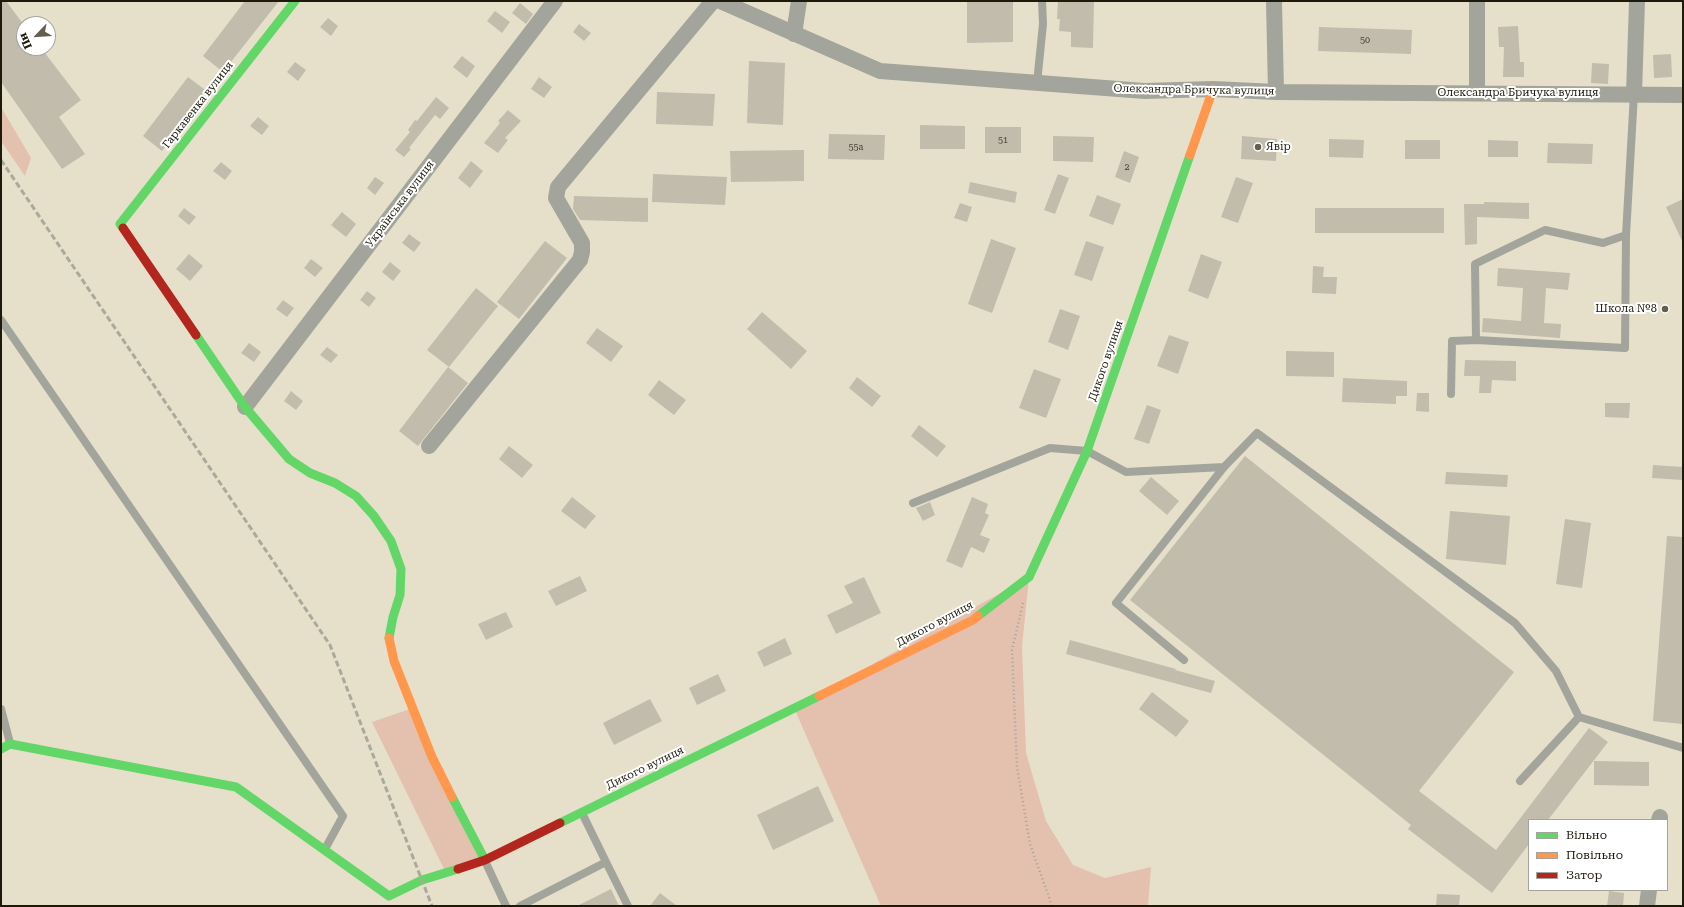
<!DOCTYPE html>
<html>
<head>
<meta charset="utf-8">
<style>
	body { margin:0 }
	#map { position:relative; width:1684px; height:907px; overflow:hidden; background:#e6e0cb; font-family:"Roboto Serif",serif }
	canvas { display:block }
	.frame { position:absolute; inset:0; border:2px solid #1d190b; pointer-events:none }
	.legend { position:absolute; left:1528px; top:819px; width:140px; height:72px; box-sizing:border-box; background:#fff; border:1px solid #a5a39d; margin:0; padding:5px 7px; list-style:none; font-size:12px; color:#1d190b }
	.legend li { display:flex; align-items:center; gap:8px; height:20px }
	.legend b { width:20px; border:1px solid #a5a39d }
	.north { position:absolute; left:16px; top:16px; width:40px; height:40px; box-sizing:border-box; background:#fff; border:1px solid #a5a39d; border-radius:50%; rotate:245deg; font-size:11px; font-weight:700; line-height:16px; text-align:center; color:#1d190b }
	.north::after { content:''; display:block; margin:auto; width:14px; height:18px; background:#635f4e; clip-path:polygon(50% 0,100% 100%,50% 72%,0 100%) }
</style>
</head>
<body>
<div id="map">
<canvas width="1684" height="907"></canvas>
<div class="frame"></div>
<ul class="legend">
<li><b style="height:5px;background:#63d668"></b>Вільно</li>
<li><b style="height:5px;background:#ff974d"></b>Повільно</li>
<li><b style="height:5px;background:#b3261e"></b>Затор</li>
</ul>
<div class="north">Пн</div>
</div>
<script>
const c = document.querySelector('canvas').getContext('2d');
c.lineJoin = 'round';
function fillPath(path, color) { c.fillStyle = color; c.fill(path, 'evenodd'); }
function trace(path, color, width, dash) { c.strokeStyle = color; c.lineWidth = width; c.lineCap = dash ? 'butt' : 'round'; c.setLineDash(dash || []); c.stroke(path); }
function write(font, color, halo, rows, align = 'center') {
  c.font = font + ' "Roboto Serif",serif'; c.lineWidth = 4; c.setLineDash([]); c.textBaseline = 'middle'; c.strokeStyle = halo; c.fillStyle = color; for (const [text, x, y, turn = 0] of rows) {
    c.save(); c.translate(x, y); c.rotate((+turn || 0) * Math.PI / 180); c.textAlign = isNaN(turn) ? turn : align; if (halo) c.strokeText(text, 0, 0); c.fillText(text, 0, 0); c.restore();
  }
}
const green = new Path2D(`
	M1,107l30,51 -6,18 -24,-35z
	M1029,577l-7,70 4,106 20,68 27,44 32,13 46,-11 -3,39h-267l-87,-198z
	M413,708l72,152 -39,13 -74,-151z`);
const building = new Path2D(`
	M1,1h5l18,24v23h17l40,52 -22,17 26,37 -23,15 -61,-87z
	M245,1h34l-56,71 -20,-16z
	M967,1h46v41l-46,1z
	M1058,1h36l-1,47 -22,-1v-15l-12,-1 1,-12h-3z
	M520,3l13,11 -7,10 -14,-11z
	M495,11l15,11 -8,11 -15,-12z
	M328,18l10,8 -7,10 -11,-9z
	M579,24l12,9 -7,8 -11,-9z
	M1518,26l2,36h4v15h-21l1,-30h-5l-1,-20z
	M1319,27l93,3 -1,24 -93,-3z
	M1671,54l1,23 -18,1 -1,-23z
	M462,56l13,10 -8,12 -14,-11z
	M749,61l36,2 -2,62 -36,-2z
	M295,62l11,8 -8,11 -11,-9z
	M1592,63l17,1 -1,20 -17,-1z
	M188,77l20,15 -46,59 -19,-15z
	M539,77l13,10 -8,11 -13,-9z
	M657,92l58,2 -2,32 -57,-2z
	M436,97l13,11 -9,11 -5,-4 -26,33 2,1 -7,8 -9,-7 15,-18 -2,-2 7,-10 2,1z
	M508,110l13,11 -16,17 3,2 -10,13 -14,-10 16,-20 -2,-2z
	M258,117l11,9 -7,9 -12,-9z
	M920,125l45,1v23h-45z
	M985,127h36v26h-36z
	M829,134l56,1 -1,25 -56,-1z
	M1053,136l41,1 -1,25 -40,-1z
	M1242,136l35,3 -1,22 -35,-2z
	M1329,139l35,1 -1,18 -34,-1z
	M1405,140h35v19h-35z
	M1488,140l30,1v16h-30z
	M1548,143l45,1 -1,20 -45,-1z
	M804,150v31l-73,1 -1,-31z
	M1124,151l15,6 -9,26 -15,-6z
	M471,161l12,10 -13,17 -12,-10z
	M221,162l11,9 -7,9 -12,-9z
	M653,174l74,3 -2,28 -73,-3z
	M1058,174l11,4 -14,36 -11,-4z
	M375,177l9,6 -9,12 -8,-7z
	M1236,177l17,6 -15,40 -17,-6z
	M970,182l47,10 -2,11 -47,-10z
	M1097,195l24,9 -8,21 -24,-9z
	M574,196l74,2v24l-68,-2 -7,-11z
	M1683,199v44l-17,-36z
	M1484,202l45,1v16l-52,-2v27l-12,1 -1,-41h20z
	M960,203l12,4 -5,15 -13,-4z
	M184,208l12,9 -7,8 -11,-9z
	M1315,208h129v25h-129z
	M342,212l14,12 -10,13 -15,-12z
	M409,234l12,9 -7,9 -12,-9z
	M991,239l25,9 -24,65 -24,-9z
	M545,241l22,17 -48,61 -22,-17z
	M1086,241l18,6 -12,34 -18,-6z
	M189,254l14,12 -13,15 -14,-12z
	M1201,254l21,8 -14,37 -20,-8z
	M311,259l12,9 -8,9 -11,-9z
	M390,262l11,9 -8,10 -11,-9z
	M1313,266l11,1 -1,10h14l-1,17 -24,-1z
	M1498,268l72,5 -2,17 -22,-2 -2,35 17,1 -1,14 -78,-6 1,-14 38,3 2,-33 -26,-2z
	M476,288l22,18 -49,61 -22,-17z
	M367,291l9,7 -7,9 -9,-7z
	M283,300l11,8 -7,9 -11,-8z
	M1060,309l20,7 -12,34 -20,-8z
	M762,312l45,39 -16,18 -44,-40z
	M597,328l26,18 -12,16 -25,-19z
	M1169,335l20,7 -11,32 -21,-8z
	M249,343l12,9 -7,10 -13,-9z
	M327,347l11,8 -7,8 -11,-8z
	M1286,351l48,1v25l-48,-1z
	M1465,360l51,1v20l-24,-1 -1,13h-12l1,-17h-16z
	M448,367l20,16 -50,63 -19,-15z
	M1034,369l27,10 -15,39 -27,-10z
	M857,377l24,19 -9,11 -23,-19z
	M1343,378l64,3v15h-11v8l-54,-2z
	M659,380l27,20 -12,15 -26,-20z
	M291,391l12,10 -7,9 -12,-9z
	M1417,393h12v19l-13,-1z
	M1605,403h25l-1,15 -24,-1z
	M1147,405l14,5 -12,34 -15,-5z
	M919,425l27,21 -9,11 -26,-21z
	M509,446l24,19 -11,13 -23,-19z
	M1245,456l269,216 -95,119 77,59 93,-122 19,14 -60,78h-19v24l-37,49 -84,-64 3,-4 -281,-225z
	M1653,465l30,2v13l-31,-2z
	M1446,472l62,3 -1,12 -62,-3z
	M1151,477l28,24 -12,14 -28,-24z
	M572,497l24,19 -11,13 -24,-18z
	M972,497l16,7 -3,9 4,2 -9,20 10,4 -6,14 -13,-6 -9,21 -16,-7z
	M930,502l5,13 -12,6 -7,-13z
	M1450,511l60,5 -4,49 -60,-6z
	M1565,519l26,4 -9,65 -26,-4z
	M1667,536l16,1v187l-30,-3z
	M580,576l7,15 -31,15 -8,-15z
	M864,577l17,36 -45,21 -9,-19 26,-12 -9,-17z
	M506,612l7,15 -27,13 -8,-16z
	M785,638l7,16 -28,13 -7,-15z
	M1070,640l106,29 -1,1 40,11 -4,12 -145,-39z
	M718,674l8,17 -29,14 -8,-17z
	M1152,692l37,29 -13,16 -37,-28z
	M650,699l12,22 -48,24 -11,-22z
	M1594,761l55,1v24l-55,-1z
	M818,786l16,35 -61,29 -16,-35z
	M611,889l8,17h-42z
	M1609,891l15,2 -1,13h-16z
	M660,893l17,13h-27z
	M1437,894l23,1 -1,11h-23z`);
const path = new Path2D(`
	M1023,603l-11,47 5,117 13,77 22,62`);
const lane = new Path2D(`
	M1037,83l6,-59 -1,-23
	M1,320l342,496 -18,33
	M1476,340l-1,-76 70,-34 58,13 23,-8
	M1451,394l1,-53 24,-1 149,8 1,-113 8,-141
	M913,503l137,-55 37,3 39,21 98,-5
	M1184,660l-68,-57 108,-136 33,-34 258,190 41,48 23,46
	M1,709l9,34
	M1520,781l59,-64 104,31
	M582,813l24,49
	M485,861l21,45
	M520,906l86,-44 22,44`);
const street = new Path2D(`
	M720,1l160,70 265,20 68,-2 63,3 407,3
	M1274,1l2,91
	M1477,1v92
	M794,34l5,-33
	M1634,94l3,-93
	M245,407l310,-406
	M429,446l151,-186 2,-8v-9l-26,-45 2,-11 155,-186
	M1659,820l1,-3
	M1647,906l2,-16`);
const fast = new Path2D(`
	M123,228l-3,-4 175,-223
	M196,335l49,72 44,52 21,14 25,10 21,13 18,20 17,25 10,28 -1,26 -7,22 -4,21
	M978,616l51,-39 58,-126 103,-296
	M1,749l9,-5 226,43 153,109 33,-16 36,-11
	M452,797l33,63
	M560,823l259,-127`);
const slow = new Path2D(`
	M1190,155l23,-66
	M389,638l5,23 38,96 20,40
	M819,696l154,-76 5,-4`);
const jam = new Path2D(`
	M123,228l73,107
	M458,869l27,-9 75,-37`);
const rail = new Path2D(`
	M1,160l329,485 102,261`);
const markers = [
	[1258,147,4,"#635f4e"],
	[1665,309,4,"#635f4e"]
];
const numberNames = [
	["50",1365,40],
	["51",1003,140],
	["55а",856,147],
	["2",1127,167]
];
const streetNames = [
	["Олександра Бричука вулиця",1194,90,1],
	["Олександра Бричука вулиця",1518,93],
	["Гаркавенка вулиця",198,105,-52],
	["Українська вулиця",400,204,-53],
	["Дикого вулиця",1106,361,-71],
	["Дикого вулиця",935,624,-28],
	["Дикого вулиця",645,768,-26]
];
const poiNames = [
	["Явiр",1266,147],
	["Школа №8",1657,309,"right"]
];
fillPath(green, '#e4c0af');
fillPath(building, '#c1bcac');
trace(path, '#a3a399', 2.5, [1, 3]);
trace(lane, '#a3a49c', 8);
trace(street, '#a3a49c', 16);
trace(fast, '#63d668', 9);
trace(slow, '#ff974d', 9);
trace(jam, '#b3261e', 9);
trace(rail, '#aaa99c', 3, [6, 3]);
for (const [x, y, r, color] of markers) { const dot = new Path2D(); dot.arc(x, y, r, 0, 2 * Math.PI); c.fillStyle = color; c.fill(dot); trace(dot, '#fff', 1.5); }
write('9px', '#464233', null, numberNames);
write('11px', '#1d190b', '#fff', streetNames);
write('11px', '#1d190b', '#fff', poiNames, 'left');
</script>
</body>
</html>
